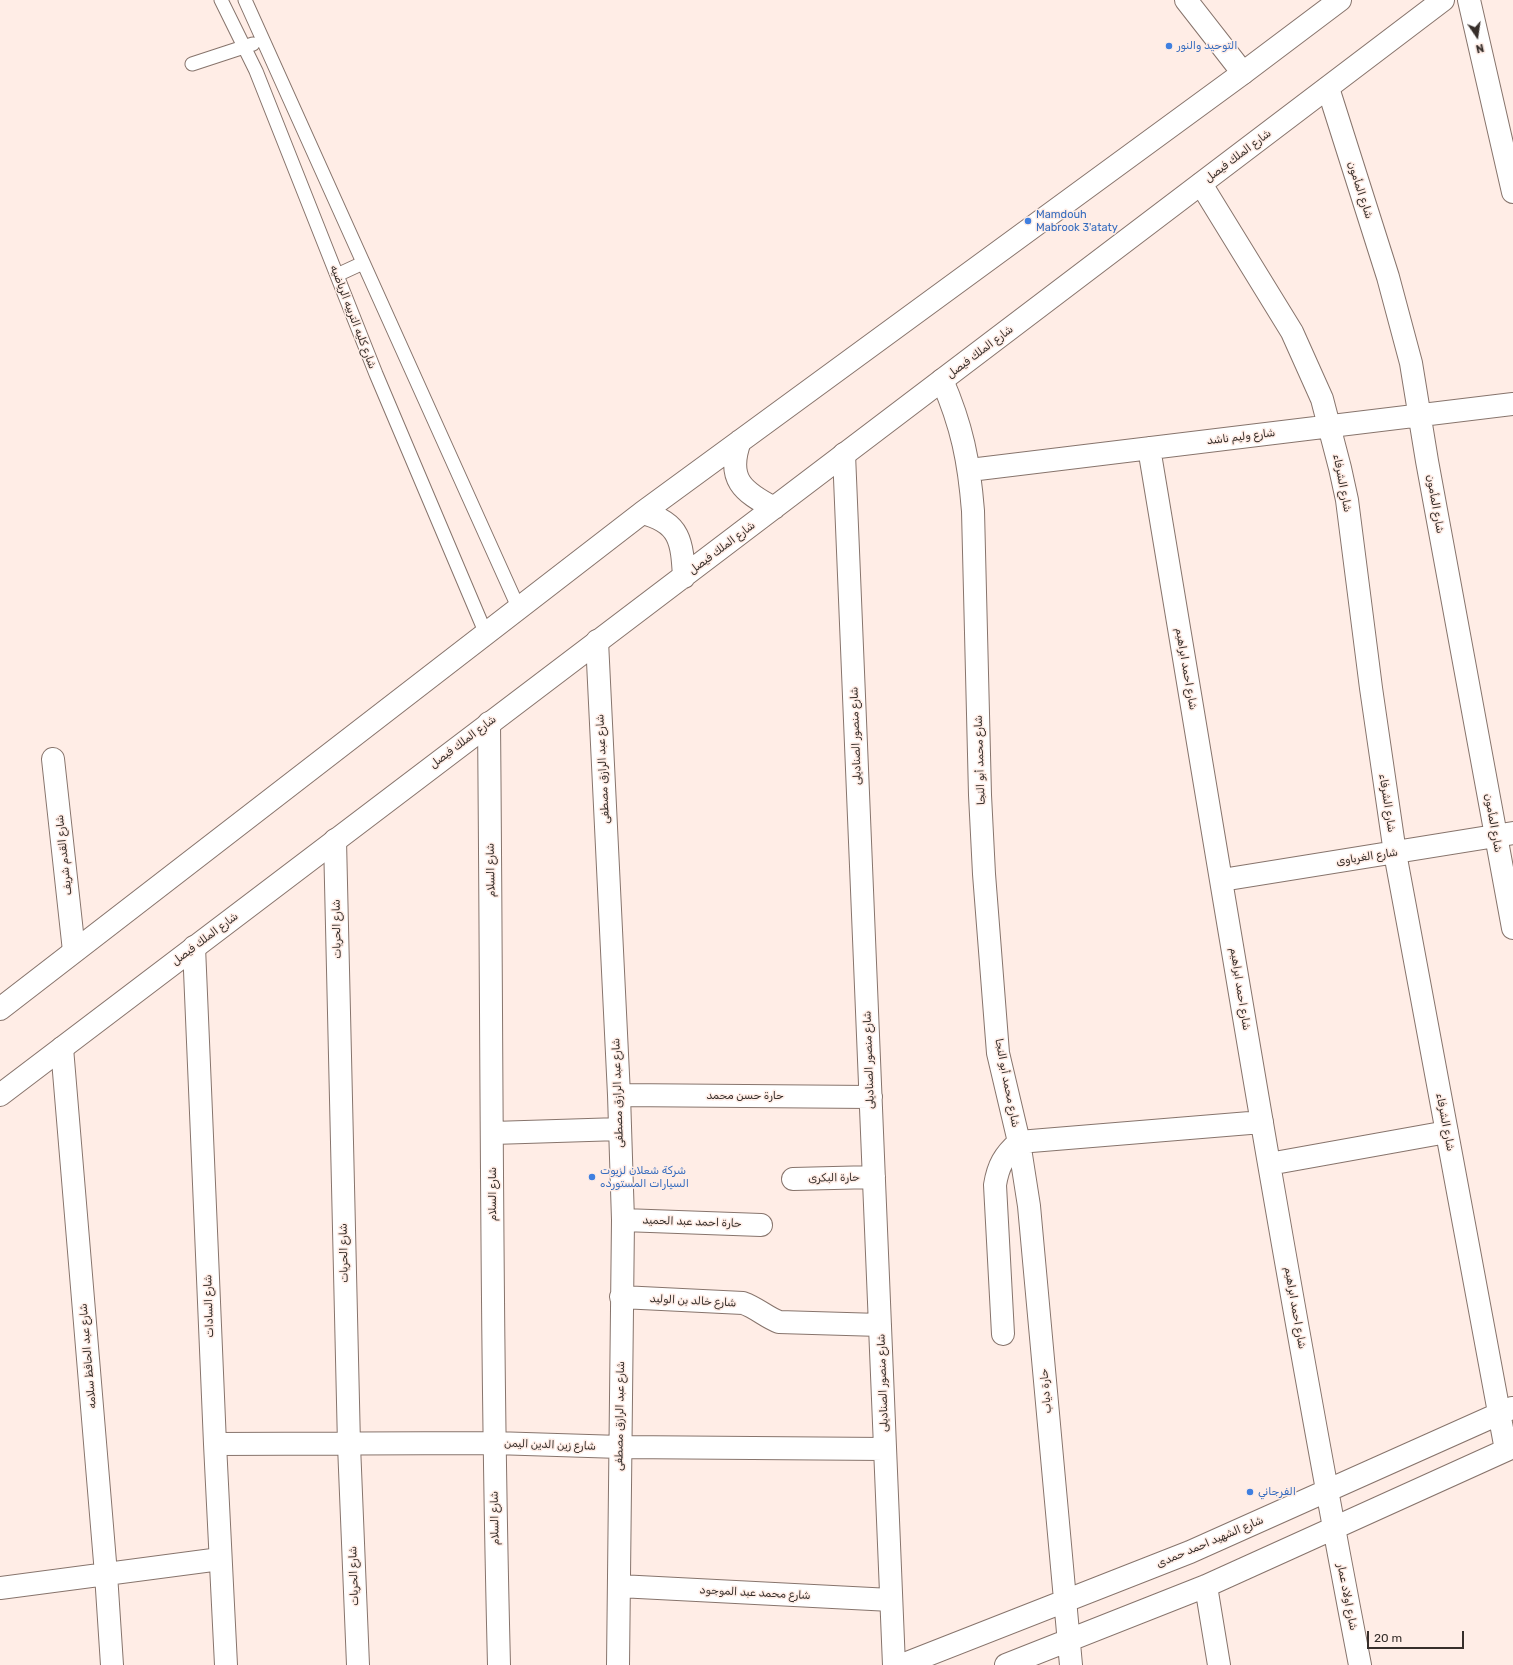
<!DOCTYPE html>
<html>
<head>
<meta charset="utf-8">
<style>
	body { margin:0 }
	#map { position:relative; width:1513px; height:1665px; overflow:hidden; background:#ffede6; font-family:Rubik,sans-serif }
	canvas { display:block }
	.north { position:absolute; left:1457px; top:16px; width:40px; height:40px; -webkit-text-stroke:3px #ffede6; paint-order:stroke; rotate:167deg; font-size:11px; font-weight:700; line-height:16px; text-align:center; color:#362e2a }
	.north::after { content:''; display:block; margin:auto; width:14px; height:18px; background:#362e2a; clip-path:polygon(50% 0,100% 100%,50% 72%,0 100%) }
	.scale { position:absolute; left:1367px; top:1631px; width:97px; height:18px; box-sizing:border-box; border:2px solid #362e2a; border-top:0; padding-left:5px; font-size:12px; line-height:14px; white-space:nowrap; color:#362e2a; -webkit-text-stroke:3px #ffede6; paint-order:stroke }
</style>
</head>
<body>
<div id="map">
<canvas width="1513" height="1665"></canvas>
<div class="north">N</div>
<div class="scale">20 m</div>
</div>
<script>
const c = document.querySelector('canvas').getContext('2d');
c.lineJoin = 'round';
function trace(path, color, width, dash) { c.strokeStyle = color; c.lineWidth = width; c.lineCap = dash ? 'butt' : 'round'; c.setLineDash(dash || []); c.stroke(path); }
function write(font, color, halo, rows, align = 'center') {
  c.font = font + ' Rubik,"Noto Sans Arabic",sans-serif'; c.lineWidth = 3; c.setLineDash([]); c.textBaseline = 'middle'; c.strokeStyle = halo; c.fillStyle = color; for (const [text, x, y, turn = 0] of rows) {
    c.save(); c.translate(x, y); c.rotate((+turn || 0) * Math.PI / 180); c.textAlign = isNaN(turn) ? turn : align; if (halo) c.strokeText(text, 0, 0); c.fillText(text, 0, 0); c.restore();
  }
}
const lane = new Path2D(`
	M221,0l35,71 120,303 110,260
	M245,0l274,609
	M192,64l61,-20
	M337,275l26,-12`);
const street = new Path2D(`
	M1469,0l44,192
	M1328,88l60,189 23,86 16,98 86,467
	M1201,184l91,148 30,67 18,69 7,32 24,188 24,165 111,597
	M942,380c20,46 27,81 31,131l7,284 4,79 14,179 21,89 10,64 42,459
	M1149,448c68,406 133,813 211,1217
	M844,454l50,1211
	M970,470l543,-66
	M597,641l22,454 4,125 -5,445
	M489,723c3,314 2,628 10,942
	M53,759l21,192
	M335,840l14,605 9,220
	M1222,880l291,-47
	M194,947l21,497 11,221
	M62,1048l44,526 6,91
	M619,1095l252,2
	M493,1133l127,-4
	M1269,1164l178,-32
	M793,1179l81,-2
	M623,1220l138,5
	M621,1297l122,6c14,5 23,14 36,19l101,3
	M1003,1334l-8,-149c3,-19 9,-30 24,-43l243,-20
	M215,1444l279,-1 126,4 265,2
	M619,1586l272,14
	M1206,1586l13,79
	M0,1588l220,-29
	M902,1665l288,-113 322,-144
	M1006,1665l200,-79 307,-139`);
const secondary = new Path2D(`
	M1186,0l57,73`);
const primary = new Path2D(`
	M740,441c-14,38 3,51 34,67
	M642,513c39,9 40,30 42,64
	M0,1009l642,-496 601,-440 97,-73
	M0,1095l1443,-1095`);
const markers = [
	[1169,46,4,"#3f7fe0"],
	[1028,221,4,"#3f7fe0"],
	[592,1177,4,"#3f7fe0"],
	[1250,1492,4,"#3f7fe0"]
];
const shopNames = [
	["التوحيد والنور",1177,46],
	["Mamdouh",1036,215],
	["Mabrook 3'ataty",1036,228],
	["شركة شعلان لزيوت",600,1171],
	["السيارات المستورده",600,1184],
	["الفرجاني",1258,1492]
];
const streetNames = [
	["شارع الملك فيصل",1238,156,-37],
	["شارع المأمون",1360,190,72],
	["شارع كليه التربيه الرياضيه",353,317,69],
	["شارع الملك فيصل",980,352,-37],
	["شارع وليم ناشد",1241,437,-7],
	["شارع الشرفاء",1342,483,79],
	["شارع المأمون",1435,504,80],
	["شارع الملك فيصل",722,548,-37],
	["شارع احمد ابراهيم",1186,669,80],
	["شارع منصور الصناديلى",856,736,-92],
	["شارع الملك فيصل",463,742,-37],
	["شارع محمد أبو النجا",980,760,-92],
	["شارع عبد الرازق مصطفى",603,769,-93],
	["شارع الشرفاء",1387,803,81],
	["شارع المأمون",1493,823,80],
	["شارع القدم شريف",64,855,-96],
	["شارع الغرباوى",1367,857,-9],
	["شارع السلام",491,870,-91],
	["شارع الحريات",337,929,-91],
	["شارع الملك فيصل",205,939,-37],
	["شارع احمد ابراهيم",1240,989,81],
	["شارع منصور الصناديلى",869,1060,-92],
	["شارع محمد أبو النجا",1007,1083,79],
	["شارع عبد الرازق مصطفى",618,1093,-92],
	["حارة حسن محمد",745,1096],
	["شارع الشرفاء",1445,1122,79],
	["حارة البكرى",834,1178,-1],
	["شارع السلام",493,1194,-90],
	["حارة احمد عبد الحميد",692,1222,2],
	["شارع الحريات",344,1253,-91],
	["شارع خالد بن الوليد",693,1301,3],
	["شارع السادات",209,1306,-92],
	["شارع احمد ابراهيم",1295,1308,80],
	["شارع عبد الحافظ سلامه",88,1356,-95],
	["شارع منصور الصناديلى",883,1383,-92],
	["حارة دياب",1046,1391,-95],
	["شارع عبد الرازق مصطفى",620,1416,-89],
	["شارع زين الدين اليمن",550,1445,2],
	["شارع السلام",495,1518,-91],
	["شارع الشهيد احمد حمدى",1210,1542,-23],
	["شارع الحريات",354,1576,-92],
	["شارع محمد عبد الموجود",755,1593,3],
	["شارع اولاد عمار",1347,1597,79]
];
trace(lane, '#87746c', 15);
trace(street, '#87746c', 24);
trace(secondary, '#87746c', 24);
trace(primary, '#87746c', 24);
trace(lane, '#fff', 13);
trace(street, '#fff', 22);
trace(secondary, '#fff', 22);
trace(primary, '#fff', 22);
for (const [x, y, r, color] of markers) { const dot = new Path2D(); dot.arc(x, y, r, 0, 2 * Math.PI); c.fillStyle = color; c.fill(dot); trace(dot, '#ffede6', 1.5); }
write('11px', '#366cbe', '#ffede6', shopNames, 'left');
write('11px', '#362e2a', '#ffede6', streetNames);
</script>
</body>
</html>
